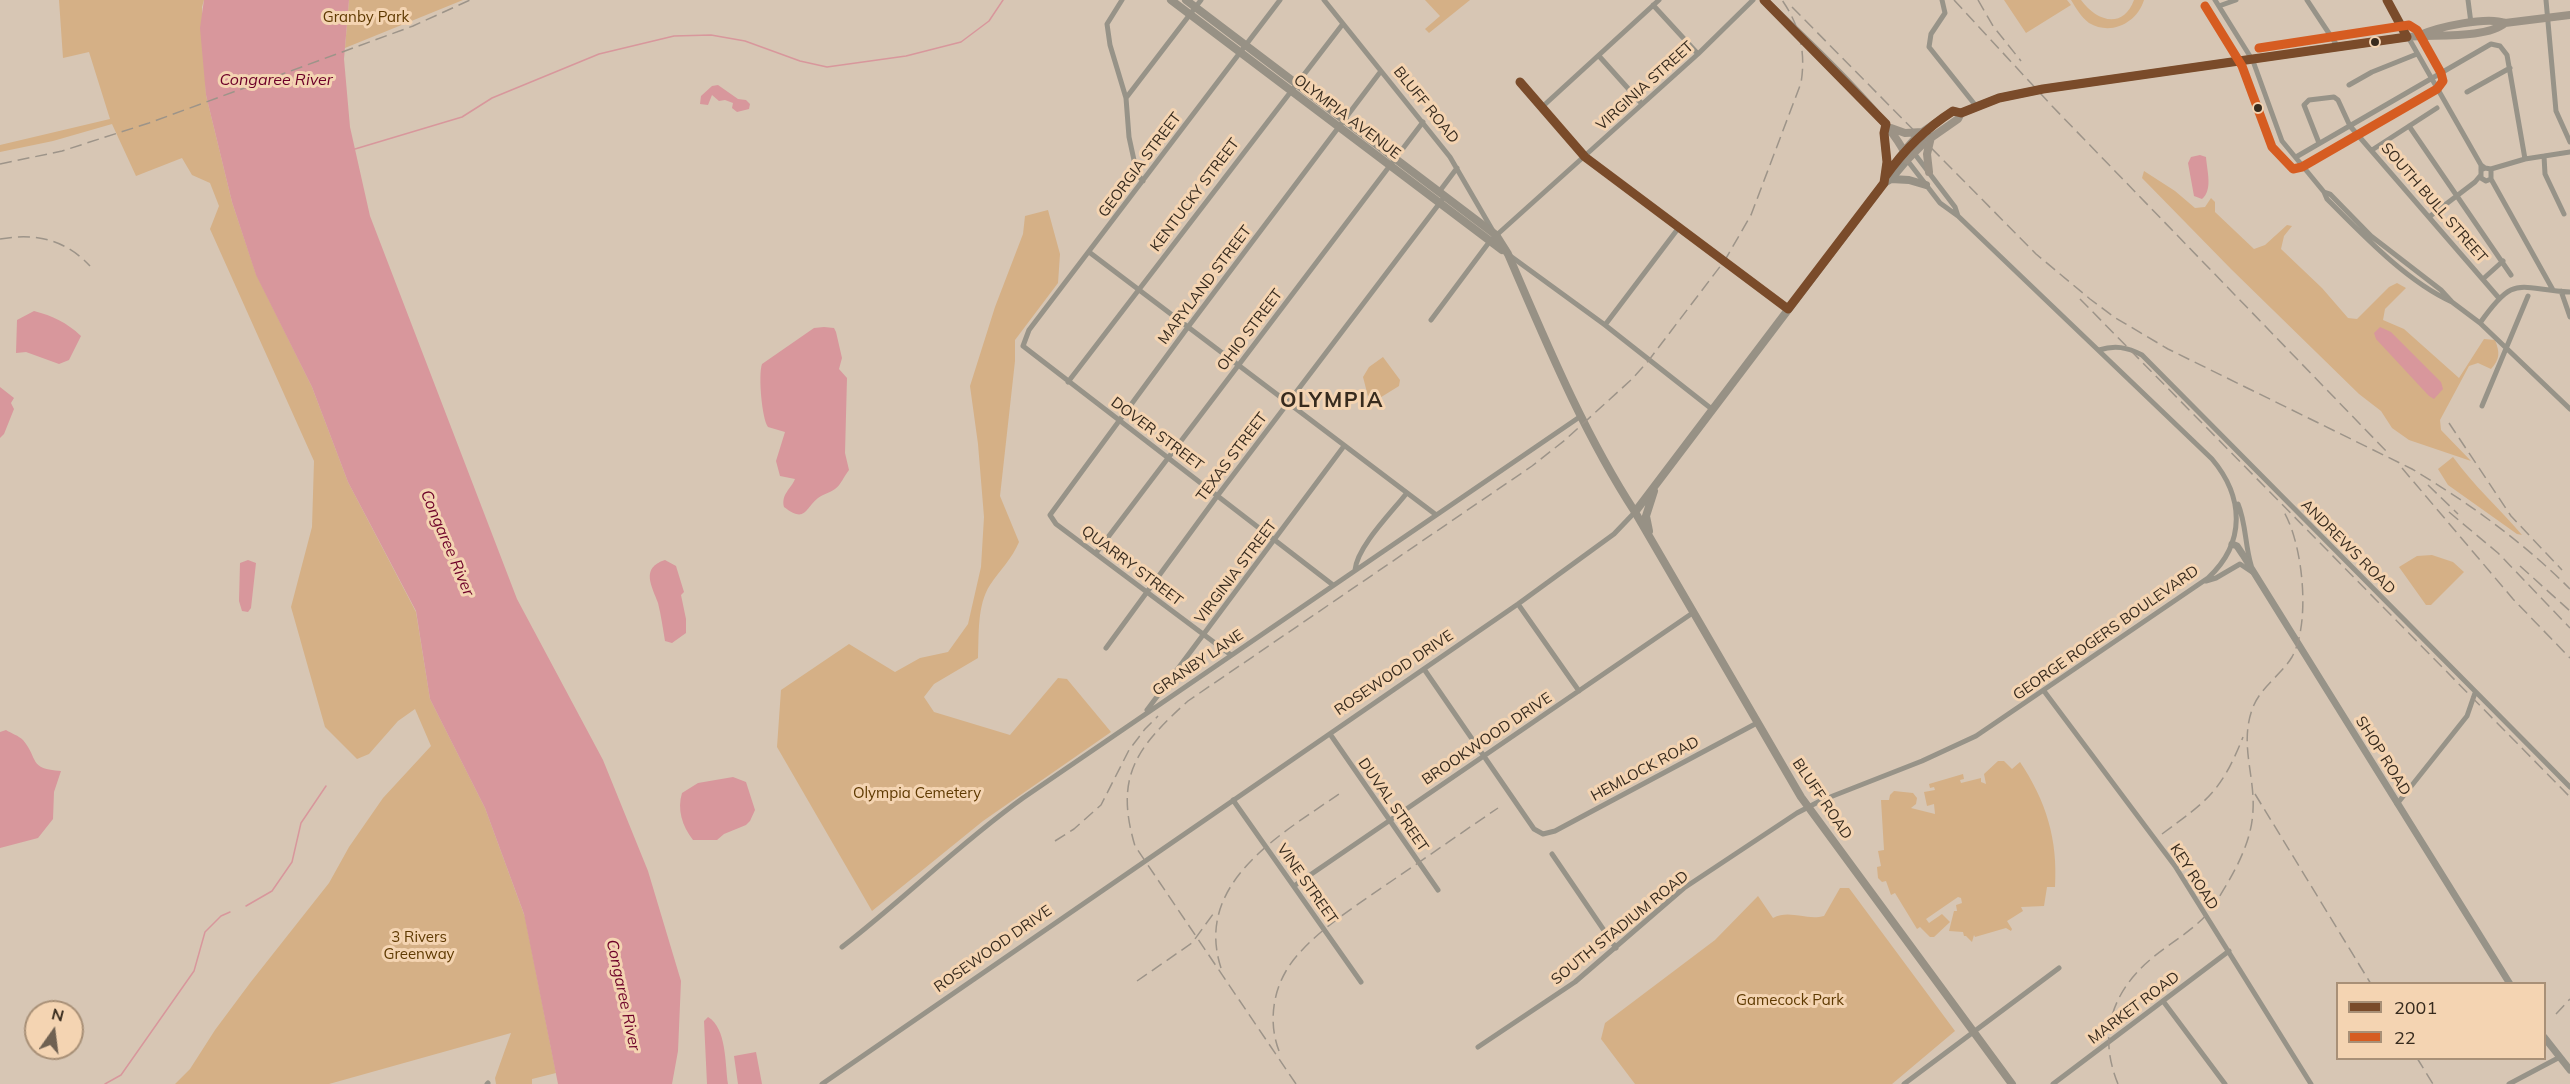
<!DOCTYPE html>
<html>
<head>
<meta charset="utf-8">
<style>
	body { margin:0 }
	#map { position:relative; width:2570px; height:1084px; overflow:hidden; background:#d7c6b4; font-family:Mulish,sans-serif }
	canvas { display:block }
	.legend { position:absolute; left:2336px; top:982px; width:210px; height:78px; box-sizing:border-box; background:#f4d4b2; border:2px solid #a89077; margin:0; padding:8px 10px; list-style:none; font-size:18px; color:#372b1e }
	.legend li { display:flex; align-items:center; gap:12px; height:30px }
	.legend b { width:30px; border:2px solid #a89077 }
	.north { position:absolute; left:24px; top:1000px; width:60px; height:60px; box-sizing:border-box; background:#f4d4b2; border:2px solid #a89077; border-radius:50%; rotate:14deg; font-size:16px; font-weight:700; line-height:24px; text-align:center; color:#372b1e }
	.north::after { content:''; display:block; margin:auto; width:21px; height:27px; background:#6f6152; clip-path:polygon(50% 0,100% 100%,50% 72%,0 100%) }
</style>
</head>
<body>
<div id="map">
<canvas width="2570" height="1084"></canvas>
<ul class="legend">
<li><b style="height:8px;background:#7a4b2a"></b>2001</li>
<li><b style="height:8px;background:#d65c21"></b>22</li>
</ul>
<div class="north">N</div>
</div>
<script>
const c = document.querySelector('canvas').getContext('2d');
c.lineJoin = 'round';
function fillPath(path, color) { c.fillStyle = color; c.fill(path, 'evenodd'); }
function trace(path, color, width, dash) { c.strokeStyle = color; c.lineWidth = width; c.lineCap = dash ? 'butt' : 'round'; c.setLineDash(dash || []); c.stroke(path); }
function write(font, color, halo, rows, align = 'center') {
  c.font = font + ' Mulish,sans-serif'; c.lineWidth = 6; c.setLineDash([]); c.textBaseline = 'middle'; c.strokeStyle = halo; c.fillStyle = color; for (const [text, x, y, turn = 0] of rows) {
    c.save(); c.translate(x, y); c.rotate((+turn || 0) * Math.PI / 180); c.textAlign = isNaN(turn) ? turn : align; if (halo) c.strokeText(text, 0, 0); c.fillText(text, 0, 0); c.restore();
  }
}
const green = new Path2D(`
	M59,0h145l-2,7 4,88 26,107 24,72 56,113 36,95 68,130 14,87 55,109 40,109 31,156 -24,6v5h-36l-1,-6 16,-45 -182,51h-154l15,-15 25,-39 35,-47 79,-100 20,-36 34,-49 48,-52 -16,-37 -17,12 -29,33 -12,5 -32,-32 -34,-120 21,-80 2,-66 -104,-232 9,-23 -9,-23 -18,-8 -10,-17 -46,18 -24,-52 -59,17 -53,11v-7l110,-26 -21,-67 -26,6z
	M349,0h114l-118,48z
	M1425,0h45l-41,33 -4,-4 15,-13z
	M2004,0h63l4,5 -45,28z
	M2071,0h10c15,21 42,30 53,0h10c-7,23 -33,36 -55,23 -8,-6 -13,-15 -18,-23z
	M2144,171l31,20 20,17 10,-1 6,-9 4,4v10l39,37 11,-4 22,-20 5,1 -8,10 -3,13 41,39 26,30 9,1 32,-32 8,-4 9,5 -21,21 -2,11 21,9 55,49 25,-39 11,1c5,13 5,19 -4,29l-13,-6 -9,3 -29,54 1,10 30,31 -62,-21 -17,-12 -11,-17 -22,-17 -128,-125 -89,-91z
	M1048,210l12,44 -2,29 -43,57v21l-15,135 19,46c-7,17 -19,28 -29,43 -13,20 -11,50 -12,73l-44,26 -10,13 10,15 76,23 48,-57 9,1 44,53 -128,89 -111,90 -95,-164 4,-57 68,-46 46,28 25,-14 28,-6 20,-28 13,-57 3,-50 -6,-73 -8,-58 25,-79 28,-73 2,-18z
	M1383,357l17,23 -1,6 -29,18 -7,-27 6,-10z
	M2453,457c20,28 47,52 69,78l-5,-1 -69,-49 -10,-16z
	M2432,555l21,7 11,10 -33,33h-5l-27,-38 18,-11z
	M1998,761h6l8,8 8,-7c26,39 38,77 35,125h-8l-3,19 -23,1 2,4 -16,10 5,8 -1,2 -5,-3 -31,9 -1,-2 -2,7 -6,-6h-2l-1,-4 -14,-1 5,-20h3l-1,-6 6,-2 -1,-5 -3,-1 -32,22 3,4 13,-9 8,8 -16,15h-4l-10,-10 -3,2 -22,-36 -4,2 -5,-14 -4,1 -4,-4 -1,-11 4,-1 -3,-15 6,-1 -3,-50h8l1,-5 4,-4 19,2 4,5 -1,6 -5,4 24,6 -1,-10 -7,2 -3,-14 11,-2 -1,-3 -4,1 -1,-4 34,-10 1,5 -4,1 1,3 20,-5v4l5,2 -2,-10z
	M1840,888h9l106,143 -63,53h-257l-34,-45 4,-16 110,-83 43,-44 15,22c17,-9 33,3 51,-2z`);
const water = new Path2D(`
	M204,0h145l-5,59 6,68 20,89 147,383 86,161 45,111 33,110 -3,70 -6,33h-114l-34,-170 -39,-106 -55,-109 -14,-88 -68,-129 -36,-95 -56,-112 -24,-73 -26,-107 -6,-67z
	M718,85l20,14 8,1 4,4 -1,5 -12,3 -5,-4 1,-5 -8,-3 -6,1 -7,-6 -4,10 -8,-1 1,-8 11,-10z
	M2200,155l6,2c1,14 7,33 -4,42l-8,-3 -6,-33 3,-6z
	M34,311c19,5 32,11 47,25l-12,24 -10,4 -33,-12 -10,1 1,-33z
	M824,327l10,1 2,4 6,26 -3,11 8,9 -2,75 4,17c-5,6 -8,15 -14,19 -5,4 -12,5 -17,9 -13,10 -12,26 -34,9 -3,-13 7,-18 11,-28l-15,-3 -4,-15 9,-29 -17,-5c-6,-8 -10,-52 -6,-63l52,-36z
	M2380,327l11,5 50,50 2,7 -9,10 -5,-3 -53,-57 -2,-6z
	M0,387l14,11 -3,5 3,6 -10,25 -4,4z
	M248,560l8,3 -5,45 -3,4 -6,-1 -3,-10 1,-38z
	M665,560l11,6 8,26 -3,3 5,24v14l-14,10 -7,-2c-2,-12 -4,-26 -7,-38 -6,-17 -18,-35 7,-43z
	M6,730c5,3 13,6 17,10 16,19 5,29 38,31l-7,21 -1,27 -15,19 -38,10v-116z
	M733,777l13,5 9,28 -5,11 -4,4 -22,9 -7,6h-24c-11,-14 -16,-31 -11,-47l16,-10z
	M708,1017c19,11 17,48 20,67h-21l-3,-63z
	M756,1052l6,32h-24l-4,-28z`);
const stream = new Path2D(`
	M355,149l107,-32 30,-19 107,-44 75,-18 37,-1 34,6 55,20 27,6 79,-11 55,-14 28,-21 14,-21
	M246,906l26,-15 20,-29 9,-39 25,-37
	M105,1084l16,-9 73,-104 11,-39 16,-16 9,-4`);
const minor = new Path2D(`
	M1122,0l-15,24 3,21 16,53 3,39 8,37 6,7
	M1280,0l-251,330 -6,16 310,239
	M1324,0l126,157 43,74
	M1942,0l3,13 -14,21 -2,13 47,59
	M2215,0l38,61 29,80 42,51 3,7c36,36 79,82 125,103l-11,-12 -70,-54 -41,-42 -6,-2
	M2307,0l31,47
	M2387,0l94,165 4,3
	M2468,0l3,23
	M2546,0l10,111 14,31
	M1653,5l45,49
	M2219,6l17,-6
	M1599,56l43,48
	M1520,82l65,75 203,152
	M2349,85l23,-13 45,-18
	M2467,92l43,-24
	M1126,98l75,-98
	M1541,108l118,-108
	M2409,126l102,149
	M2319,143l-15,-38 5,-5 25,-3 4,3 12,26 148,171
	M2372,150l65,-42
	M1914,153l41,54 3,9
	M2544,156l1,18 19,40
	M2296,157l195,-113 9,2 7,9 18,104
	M2481,165v13l5,3 5,-2v-10l-6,-1 -4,2
	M2491,169l34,-10 45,-7
	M2491,179l62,111
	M1439,192l18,-24
	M2429,217l46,-35 5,-6
	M1089,252l346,262
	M1509,255l96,70 108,85
	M2483,279l20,-18
	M2561,291l9,26
	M2452,302l28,21c35,-50 37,-34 90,-31
	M1431,320l59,-79 208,-187 55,-54
	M2480,323l90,86
	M1605,325l75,-99
	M2099,350c16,-5 28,-3 43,5l428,432
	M1068,382l274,-357
	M2482,406l46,-110
	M2238,504c8,19 7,41 13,61
	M1096,553l327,-431
	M1355,570c2,-23 36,-57 51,-76
	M2206,581l10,-3 24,-14 12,8
	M1518,604l61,87
	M1106,648l112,-153 224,-295
	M1231,655l-175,-131 -6,-9 138,-188 193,-256
	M1424,669l110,160 9,5 12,-3 202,-108
	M2044,691l131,175 136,218
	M1147,710l197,-264
	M1330,734l108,156
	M1233,800l128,182
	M2397,804l70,-88 8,-23
	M1552,854l64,94
	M1294,886l400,-274
	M842,947c62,-48 117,-103 181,-149l558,-382
	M2163,1001l62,83
	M1478,1047l97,-65 109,-94 113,-75 23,-12 102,-40 54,-25 232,-158c38,-35 36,-81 4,-119l-254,-243 -18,-13 -33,-43
	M487,1084l1,-1
	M822,1084l696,-480 96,-70 21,-22
	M1904,1084l155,-116
	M2053,1084l176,-133
	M2509,1084l51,-27`);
const tertiary = new Path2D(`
	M2232,544l5,2 6,9 267,429
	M2544,1037l26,33`);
const secondary = new Path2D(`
	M1171,0l331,250
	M1186,0l310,235 12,19c38,88 75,178 127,258l166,285 211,287
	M1886,176l19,-26
	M1891,179l18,1 17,5
	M1635,512l249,-329 7,-4 16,-19
	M1649,531l-3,-15 8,-25`);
const primary = new Path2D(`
	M1764,0c29,28 137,128 143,160
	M2420,35c18,-8 67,-19 85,-12l65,-8
	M1891,128l14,5 17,-1
	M1905,150l13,-15 35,-24 8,2 38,-15 44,-9 364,-52c25,-3 80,2 98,-14
	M1907,160l18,-18 33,-23 3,-6
	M1929,172l-2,-18 4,-17
	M1885,177l2,-15 -3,-29 2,-9`);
const rail = new Path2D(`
	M1954,0l98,106 336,347
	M1978,0l15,26 28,35
	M1792,7l244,247 54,45 24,18 54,32 244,120c57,34 111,73 158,120
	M0,164l62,-13 87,-28 264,-97 57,-26
	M0,239c35,-6 65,0 90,27
	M2080,299l490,498
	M2449,423l62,93 51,54
	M2402,468l111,131 57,59
	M2428,485l30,29
	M2449,512l49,41 72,75
	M2520,566l50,45
	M2255,794l116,190
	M2162,834c46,-34 59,-42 81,-97
	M1055,841l19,-12 27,-24 28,-55 16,-21 13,-13
	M1221,968c-28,-86 62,-135 121,-176
	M1137,981l55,-38 24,-33
	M2556,1014l14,-15
	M1279,1051c-10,-26 -7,-56 7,-80 21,-36 76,-69 110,-93 34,-23 68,-47 102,-70
	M2417,1058l16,26
	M1296,1084l-161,-238c-21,-70 2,-99 53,-145l344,-235 33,-26 67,-61 17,-19 76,-100 26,-45 50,-132c5,-31 -1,-57 -19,-83
	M2118,1084c-20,-49 -7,-91 33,-125 22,-19 50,-32 65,-57 17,-27 36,-59 37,-92 2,-35 -14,-67 0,-103 8,-20 28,-32 39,-50 19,-34 11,-112 -8,-145`);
const bus1 = new Path2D(`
	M1520,82l65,75 203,152 96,-126 3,-21 -3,-29 2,-9 -122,-124
	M1885,177c19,-27 40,-48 68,-66l8,2 38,-15 44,-9 364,-52 -20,-37`);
const bus2 = new Path2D(`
	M2205,6l37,60 30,81 21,22 9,-2 135,-78 6,-8 -2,-8 -24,-43 -8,-5 -150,23`);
const markers = [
	[2375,42,5,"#372b1e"],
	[2258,108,5,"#372b1e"]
];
const parkNames = [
	["Granby Park",366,17],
	["Olympia Cemetery",917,793],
	["3 Rivers",419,937],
	["Greenway",419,954],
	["Gamecock Park",1790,1000]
];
const streetNames = [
	["VIRGINIA STREET",1645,86,-42],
	["BLUFF ROAD",1426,105,51],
	["OLYMPIA AVENUE",1347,117,37],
	["GEORGIA STREET",1140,165,-53],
	["KENTUCKY STREET",1195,195,-53],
	["SOUTH BULL STREET",2434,203,49],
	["MARYLAND STREET",1205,285,-53],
	["OHIO STREET",1250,330,-53],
	["DOVER STREET",1157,434,37],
	["TEXAS STREET",1232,457,-53],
	["ANDREWS ROAD",2348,547,45],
	["QUARRY STREET",1132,566,37],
	["VIRGINIA STREET",1236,572,-53],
	["GEORGE ROGERS BOULEVARD",2106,633,-35],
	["GRANBY LANE",1198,663,-34],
	["ROSEWOOD DRIVE",1394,673,-34],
	["BROOKWOOD DRIVE",1487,739,-34],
	["SHOP ROAD",2383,756,58],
	["HEMLOCK ROAD",1645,769,-28],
	["BLUFF ROAD",1822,799,56],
	["DUVAL STREET",1393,805,55],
	["KEY ROAD",2194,877,57],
	["VINE STREET",1307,884,55],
	["SOUTH STADIUM ROAD",1620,928,-39],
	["ROSEWOOD DRIVE",993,949,-35],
	["MARKET ROAD",2134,1008,-37]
];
const waterNames = [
	["Congaree River",276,80],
	["Congaree River",447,543,67],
	["Congaree River",623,995,78]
];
const districtNames = [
	["OLYMPIA",1332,401]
];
fillPath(green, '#d5b086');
fillPath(water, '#d8979c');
trace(stream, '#d8979c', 1.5);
trace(minor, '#979388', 5);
trace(tertiary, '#979388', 7);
trace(secondary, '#979185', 8);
trace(primary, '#9c9386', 8);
trace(rail, '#9d9489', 1.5, [12, 6]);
trace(bus1, '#7a4b2a', 9);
trace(bus2, '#d65c21', 9);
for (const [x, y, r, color] of markers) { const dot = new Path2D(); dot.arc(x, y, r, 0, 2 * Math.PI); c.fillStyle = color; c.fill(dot); trace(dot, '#f4d4b2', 2); }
write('15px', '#5f3a02', '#f4d4b2', parkNames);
write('15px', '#372b1e', '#f4d4b2', streetNames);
write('italic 16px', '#6d0028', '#f4d4b2', waterNames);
c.letterSpacing = '1.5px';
write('bold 21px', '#372b1e', '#f4d4b2', districtNames);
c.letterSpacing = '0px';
</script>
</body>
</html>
